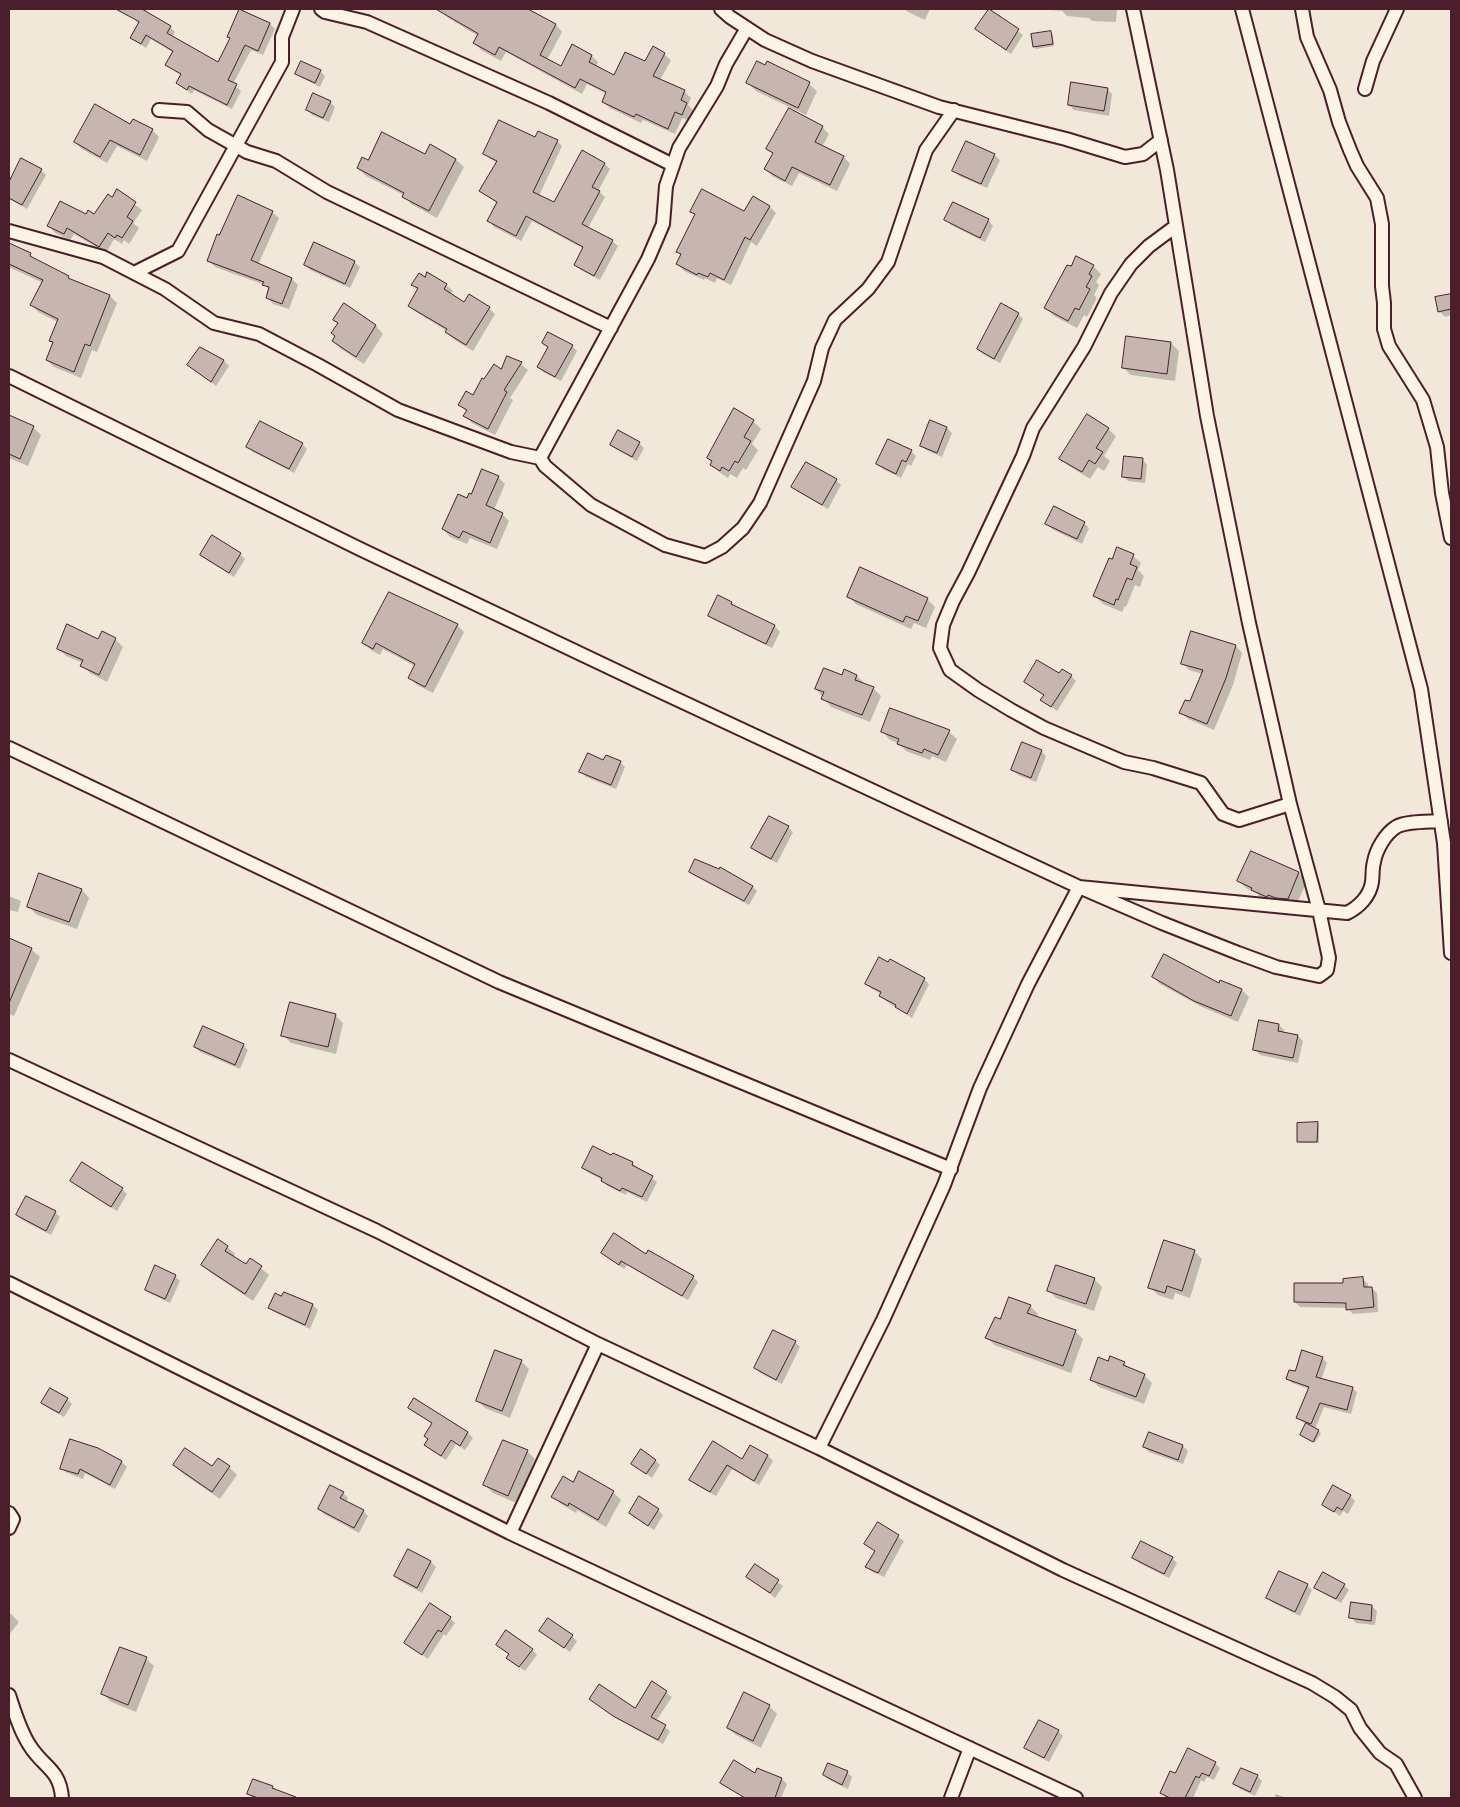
<!DOCTYPE html>
<html>
<head>
<meta charset="utf-8">
<style>
	body { margin:0 }
	#map { position:relative; width:1460px; height:1807px; overflow:hidden; background:#f1e8da; font-family:Delius,sans-serif }
	canvas { display:block }
	.frame { position:absolute; inset:0; border:10px solid #4a1f2b; pointer-events:none }
</style>
</head>
<body>
<div id="map">
<canvas width="1460" height="1807"></canvas>
<div class="frame"></div>
</div>
<script>
const c = document.querySelector('canvas').getContext('2d');
c.lineJoin = 'round';
function fillPath(path, color) { c.fillStyle = color; c.fill(path, 'evenodd'); }
function trace(path, color, width, dash) { c.strokeStyle = color; c.lineWidth = width; c.lineCap = dash ? 'butt' : 'round'; c.setLineDash(dash || []); c.stroke(path); }
const shadow = new Path2D(`
	M133,9h7l30,18 5,5 -3,5 47,27 12,-25 -3,-2 12,-26 30,13 5,5 -12,26 -12,-5 -18,34 8,7 -9,18 -38,-19 -2,4 -9,-6 -5,-5 4,-7 -15,-11 7,-12 -23,-14 -5,9 -15,-10 9,-14 -11,-9z
	M441,9h74l20,11 2,-5 19,10 6,7 -15,28 14,8 31,-12 6,6 -2,5 19,10 49,-23 7,6 -11,20 24,11 7,7 -3,7 5,5 -5,10 -6,-2 -7,16 -32,-14 -2,3 -31,-15 -7,-6 4,-8 -20,-10 -5,10 -76,-42 -5,9 -20,-11 -7,-7 4,-7 -31,-19 -7,-7z
	M904,9h26l-5,11 -17,-8z
	M1041,9h76l-1,13 -24,-1 -3,-3 -22,-2 -5,-5z
	M989,11l34,24 -12,19 -34,-25z
	M1050,33l3,2 1,11 -18,3 -2,-3z
	M320,71l5,5 -5,11 -18,-9 -5,-5z
	M748,83l61,1 8,7 -11,24 -50,-24z
	M1107,89l5,5 -3,22 -35,-6 -5,-5z
	M330,102l5,5 -6,15 -17,-7 -5,-6z
	M131,126l21,4 7,7 -12,24 -30,-15 -10,17 -25,-14 -7,-7z
	M822,127l7,7 -7,13 22,10 6,7 -13,27 -38,-18 -7,13 -20,-10 -6,-7 8,-14 -6,-6z
	M535,139l22,2 5,5 -23,50 16,7 27,-51 23,12 5,5 -12,22 7,6 -17,31 24,13 6,5 -18,34 -19,-10 -6,-6 9,-15 -52,-28 -11,20 -27,-14 -5,-6 9,-17 -17,-13 17,-28 -8,-4 -6,-6z
	M430,146l26,14 8,7 -27,51 -26,-14 -7,-9 -38,-19 -8,-8 10,-6 57,-7z
	M994,155l6,5 -13,28 -28,-12 -5,-5z
	M41,170l5,5 -19,34 -18,-10v-23l3,2z
	M117,191l25,19 -9,13 6,5 -10,16 -5,-4 -2,4 -8,-5 -8,14 -32,-19 -4,6 -15,-7 -6,-7 37,-10h9l17,-18z
	M770,207l6,6 -19,33 -6,-4 -20,43 -14,-7 -2,5 -10,-5 -1,2 -20,-9 -7,-7 5,-8 -4,-4 17,-37 -4,-4 54,2z
	M272,212l7,6 -21,47 34,14 6,6 -9,24 -16,-5 -6,-7 3,-7 -5,-5 -50,-18 -7,-7z
	M946,220h42l5,6 -8,16 -34,-17z
	M9,244l59,33 5,5 37,14 7,7 -20,49 -5,-2 -11,28 -27,-11 -7,-7 7,-16 -4,-3 8,-19 -20,-10 -6,-7 11,-22 -34,-16z
	M315,244l39,18 6,5 -10,21 -40,-18 -5,-5z
	M1093,266l8,8 -5,8 3,3 -5,10 3,3 -10,19 -3,-2 -7,13 -23,-12 -8,-8z
	M425,278l21,7 7,6 -3,4 14,9 25,4 6,6 -22,37 -20,-12 -6,-7v-1l-31,-19 -7,-6 9,-16 -5,-5z
	M1451,295v20l-6,2 -5,-5 -4,-14z
	M344,305l32,21 7,8 -19,30 -23,-15 -7,-8 2,-4 2,-14 -3,-3z
	M1018,314l5,5 -23,44 -17,-9 -5,-5z
	M549,333l23,13 5,5 -16,30 -18,-9 -5,-5 11,-18 -6,-6z
	M1171,343l8,8 -4,30 -44,-6 -8,-8z
	M200,349l24,12 5,5 -13,20 -28,-21z
	M508,358l13,6 7,6 -18,28 3,2 -18,35 -23,-12 -7,-7 2,-4 -7,-7 13,-8 29,-26z
	M9,416l24,11 8,8 -13,31 -19,-8z
	M753,421l8,8 -9,15 6,6 -12,20 -3,-2 -6,10 -7,-4 -2,4 -9,-6 -8,-8 1,-2 -4,-5z
	M947,428l5,5 -10,24 -16,-7 -5,-5z
	M1108,429l8,7 -12,20 6,5 -6,10 -6,-4 -8,12 -21,-13 -8,-7z
	M639,443l5,5 -7,13 -21,-12 -5,-5z
	M302,444l5,5 -13,24 -41,-21 -5,-5z
	M911,451l5,5 -5,10 -3,-2 -7,14 -18,-9 -5,-5z
	M1142,459l5,6 -2,18 -17,-2 -5,-5z
	M498,477l7,7 -11,26 8,4 7,7 -12,28 -27,-11 -3,6 -17,-7 -7,-8 24,-29z
	M836,480l5,5 -13,24 -30,-17 -5,-5z
	M1084,523l5,5 -7,16 -30,-15 -5,-5z
	M1118,549l15,7 8,7 -3,7 6,6 -4,11 -5,-2 -9,22 -1,-1 -3,6 -19,-8 -8,-8z
	M240,554l5,5 -11,18 -27,-17 -5,-5z
	M848,596l79,3 8,8 -9,21 -12,-5 -3,6 -55,-25z
	M719,597l13,6 4,5 39,18 5,6 -8,16 -58,-28 -5,-5z
	M457,625l7,7 -31,61 -16,-8 -7,-7 5,-12 -32,-17 -3,6 -9,-5 -7,-7z
	M115,639l8,8 -16,35 -17,-9 -8,-8 1,-2 -17,-7 -8,-8 41,-8z
	M1236,646l6,7 -9,32 -19,45 -26,-11 -7,-7 10,-9 11,-29 -13,-4 -6,-7z
	M845,671l12,5 8,8 -1,1 9,3 8,8 -11,26 -39,-15 -15,-18 26,-12z
	M1059,675l12,1 5,5 -19,30 -15,-11 2,-4 -19,-14z
	M883,732h66l8,7 -11,23 -14,-6 -2,4 -24,-9 -8,-8 -8,-3z
	M1041,751l5,5 -10,26 -18,-7 -5,-5z
	M604,762h16l5,5 -9,22 -30,-12 -5,-5z
	M788,827l5,5 -16,31 -19,-10 -5,-5z
	M1251,853l48,20 8,8 -11,25 -21,-2 -14,-6 -5,-5 -9,-4 -8,-8z
	M721,868l32,19 4,4 -8,14 -54,-29 -4,-5 29,-1z
	M40,875l42,15 7,8 -12,31 -40,-14 -8,-8z
	M9,896l12,5 -3,11 -9,-2z
	M11,940l21,10 8,7 -26,59 -5,-2v-68z
	M1153,977l66,8 2,-3 21,8 7,7 -11,25 -36,-15 -42,-23z
	M924,979l5,5 -17,34 -26,-17 -5,-5 1,-2 -10,-5 -5,-5z
	M335,1015l8,8 -7,31 -45,-11 -8,-8z
	M1279,1025l5,5 -1,3 15,3 5,5 -5,22 -38,-8 -5,-5z
	M243,1045l5,5 -8,19 -40,-17 -5,-5z
	M1317,1123l2,3v17h-18l-3,-2z
	M613,1154l20,10 24,18 -10,20 -20,-10 -1,3 -19,-9 -4,-6 -14,-7 -5,-5 28,-11z
	M72,1181l50,8 5,5 -10,17 -40,-25z
	M55,1212l5,5 -9,18 -29,-15 -5,-5z
	M227,1247l8,7 -2,4 13,8 5,-6 18,15 -16,26 -42,-28 -8,-8z
	M1194,1251l8,8 -12,39 -15,-5 -2,7 -15,-5 -8,-8z
	M602,1253l44,3 47,21 5,5 -10,18 -61,-35 -3,4z
	M175,1276l5,5 -10,22 -19,-9 -5,-5z
	M1094,1279l8,8 -8,24 -38,-13 -8,-8z
	M1363,1279l5,5v4h4l5,5 1,19 -25,2 -6,-6 -47,-1 -5,-5z
	M284,1293l29,12 5,5 -8,19 -36,-17 -5,-5 13,-9z
	M1030,1306l8,8 -2,4 39,13 8,8 -12,34 -77,-28 -7,-8 14,-17z
	M795,1342l5,5 -18,37 -22,-11 -5,-5z
	M1303,1351l20,8 4,4 -6,17 31,8 5,4 -6,22 -27,-7 -9,22 6,4 -6,10 -13,-8 5,-10 -10,-7 12,-29 -17,-6 -5,-5 9,-5z
	M521,1361l8,8 -19,49 -25,-10 -8,-8z
	M1109,1362l15,1 7,7 13,5 8,8 -8,21 -45,-17 -8,-8z
	M67,1399l5,5 -8,13 -16,-9 -5,-5z
	M415,1400l53,33 5,5 -8,12 -9,-6 -10,16 -15,-10 -5,-5 3,-6 4,-15 -23,-17z
	M1150,1433l33,13 5,5 -5,13 -34,-12 -5,-5z
	M713,1443l29,18 9,-14 17,9 5,5 -14,24 -27,-16 -16,27 -20,-11 -5,-5z
	M98,1449l24,13 5,5 -12,22 -30,-16 -2,6 -16,-6 -5,-5z
	M527,1451l8,8 -19,44 -23,-10 -8,-8z
	M655,1460l5,5 -8,13 -20,-14z
	M174,1465l38,3 17,-1 8,8 -17,24 -38,-26z
	M579,1473l34,19 8,8 -15,27 -29,-17 -1,3 -15,-9 -8,-8 20,-13z
	M343,1493l5,5 -2,4 17,9 5,5 -9,17 -35,-19 -5,-5z
	M1350,1496l5,5 -7,13 -5,-3 -3,5 -16,-12z
	M658,1510l5,5 -9,15 -24,-17z
	M878,1523l26,18 -20,36 -13,-6 -5,-5 9,-14 -9,-8z
	M409,1551l22,11 5,5 -14,26 -22,-12 -5,-5z
	M1134,1557l38,1 5,5 -8,15 -30,-15z
	M755,1566l28,20 -8,12 -27,-21z
	M1307,1585l5,5 -12,26 -27,-13 -5,-5z
	M1344,1585l5,5 -8,13 -20,-11 -5,-5z
	M1372,1606l5,5 -2,14 -19,-2 -5,-6z
	M9,1612l10,10 -10,13z
	M450,1618l5,5 -9,13 -2,-2 -16,25 -22,-16z
	M540,1631l32,5 5,5 -7,11z
	M498,1645l34,5 5,5 -12,16 -12,-8 -5,-5 2,-3z
	M146,1659l8,7 -18,46 -25,-10 -8,-8z
	M652,1683l20,14 -16,24 14,10 -7,13 -44,-24 -29,-21 45,11z
	M769,1706l8,8 -16,34 -25,-13 -8,-7z
	M1058,1731l5,5 -14,26 -18,-10 -5,-5z
	M1215,1763l5,5 -6,12 -7,-3 -3,5 -3,-2 -8,18h-27l-5,-5 14,-18z
	M761,1771l21,8 5,5 -6,14h-37l-22,-15 34,-8z
	M847,1772l5,5 -4,12 -19,-9 -5,-5z
	M1257,1776l5,5 -7,15 -15,-7 -5,-5z
	M272,1787l4,4 20,7h-43l-4,-4z
	M1276,1794l10,4h-12z`);
const building = new Path2D(`
	M116,9h26l29,17 -4,7 51,29 12,-24 -3,-1 12,-28 31,14 -12,28 -13,-6 -17,35 9,4 -10,21 -38,-19 -2,4 -11,-7 5,-9 -16,-9 8,-14 -27,-16 -5,9 -11,-6 9,-16z
	M436,9h92l28,15 -16,31 21,11 11,-22 20,11 -3,7 25,13 11,-23 20,9 8,-15 12,7 -12,23 32,14 -4,10 6,3 -5,12 -7,-3 -7,17 -32,-15 -2,3 -32,-15 4,-10 -26,-13 -5,9 -76,-41 -4,8 -22,-12 5,-9z
	M989,9l30,20 -13,21 -31,-21z
	M1051,31l2,13 -20,3 -2,-13z
	M301,61l20,9 -6,13 -20,-9z
	M757,61l8,4 2,-4 43,21 -12,26 -52,-25z
	M1071,82l37,6 -4,23 -36,-6z
	M313,93l18,8 -8,17 -17,-8z
	M95,104l35,20 3,-5 20,10 -13,26 -30,-15 -10,17 -26,-15z
	M789,108l34,18 -8,16 29,14 -14,29 -38,-18 -7,14 -21,-12 9,-16 -7,-4z
	M499,120l36,17 3,-6 20,9 -25,52 21,10 28,-52 23,13 -13,24 8,4 -18,33 31,16 -19,36 -20,-11 9,-18 -57,-31 -10,20 -29,-15 10,-19 -18,-11 18,-30 -14,-7z
	M382,132l43,22 5,-10 26,15 -27,52 -27,-14 2,-4 -47,-25 5,-11 6,3z
	M966,141l29,13 -14,30 -29,-13z
	M21,158l21,11 -20,36 -13,-7v-16z
	M117,189l19,13 -9,15 6,4 -11,17 -5,-3 -2,3 -7,-5 -9,14 -32,-19 -3,6 -17,-8 13,-25 26,13 2,-4 6,4 14,-20 4,3z
	M702,189l42,22 9,-15 17,10 -20,34 -5,-3 -21,43 -14,-7 -2,4 -10,-4 -1,2 -21,-11 5,-10 -5,-2 19,-38 -5,-2z
	M238,195l35,16 -22,49 41,18 -10,26 -16,-6 3,-11 -7,-2 2,-3 -57,-21 10,-27 2,1z
	M953,202l36,17 -9,19 -36,-18z
	M314,242l41,19 -10,23 -41,-19z
	M9,243l22,10 -1,3 39,20 -1,2 42,17 -20,51 -5,-2 -11,28 -28,-12 7,-18 -4,-1 9,-22 -28,-14 13,-25 -34,-16z
	M1076,256l18,9 -5,9 3,2 -6,11 4,2 -11,21 -4,-2 -7,13 -24,-13 23,-43 4,1z
	M427,272l20,12 -3,5 20,13 5,-8 21,13 -24,38 -21,-13 2,-3 -39,-23 10,-18 -7,-3 8,-12 6,4z
	M1451,294v15l-13,3 -3,-15z
	M344,303l32,22 -20,32 -24,-16 3,-5 -4,-3 7,-10 -5,-3z
	M1001,303l18,10 -25,46 -17,-10z
	M548,332l25,13 -18,32 -18,-10 11,-20 -6,-4z
	M1126,336l45,6 -4,32 -45,-6z
	M200,347l24,13 -13,22 -24,-17z
	M507,356l15,6 -18,28 3,2 -19,37 -25,-13 4,-6 -9,-5 8,-14 7,4 9,-17 2,1 10,-15 7,5z
	M734,408l20,12 -10,17 7,4 -13,22 -3,-2 -6,10 -7,-4 -2,4 -10,-6 2,-4 -5,-3z
	M1087,414l22,14 -13,20 7,4 -8,12 -6,-4 -7,12 -23,-13z
	M9,415l25,11 -14,33 -11,-5z
	M930,420l17,7 -10,26 -17,-7z
	M260,421l43,22 -14,26 -43,-22z
	M618,430l22,12 -8,15 -22,-12z
	M888,439l24,11 -6,12 -4,-2 -6,14 -20,-10z
	M1124,456l19,2 -2,21 -19,-2z
	M806,462l31,17 -15,26 -31,-18z
	M482,469l17,7 -13,29 17,8 -13,30 -27,-12 -4,7 -17,-9 16,-35 9,4 2,-5 2,1z
	M1054,506l31,16 -8,17 -32,-15z
	M212,535l29,18 -12,20 -29,-18z
	M1117,547l17,7 -4,10 7,3 -5,13 -5,-2 -9,22 -2,-1 -2,6 -21,-9 16,-38 3,1z
	M860,567l68,31 -10,23 -12,-5 -3,6 -56,-25z
	M389,592l69,32 -33,63 -17,-9 7,-14 -39,-21 -3,6 -11,-6z
	M718,595l14,7 -1,2 44,21 -9,19 -58,-28z
	M67,624l31,15 4,-8 14,7 -17,37 -19,-9 3,-6 -26,-11z
	M1191,631l45,14 -10,33 -19,46 -28,-11 6,-13 5,1 13,-31 -22,-6z
	M1037,660l22,13 3,-4 10,6 -21,32 -11,-7 4,-5 -20,-13z
	M824,668l18,7 2,-6 13,6 -2,5 19,7 -12,28 -41,-16 3,-7 -9,-3z
	M890,708l60,22 -12,25 -14,-6 -2,4 -25,-9 2,-5 -18,-7z
	M1022,742l20,8 -11,28 -20,-8z
	M588,753l15,7 3,-5 15,6 -10,24 -32,-13z
	M769,816l20,10 -18,33 -20,-11z
	M1251,851l48,21 -11,27 -12,-1 -8,-3 -1,2 -16,-7 1,-2 -15,-7z
	M695,859l24,10 1,-2 33,19 -9,15 -55,-29z
	M39,873l43,16 -13,33 -42,-15z
	M9,938l23,10 -23,55z
	M1164,954l55,29 1,-3 22,9 -11,27 -37,-15 -42,-24z
	M879,957l9,5 2,-3 35,19 -18,36 -12,-7 1,-2 -17,-9 2,-4 -16,-8z
	M290,1002l46,12 -8,33 -47,-11z
	M1259,1020l20,4 -1,7 20,4 -5,23 -40,-8z
	M203,1026l41,18 -9,21 -41,-18z
	M1318,1122l-1,20h-20v-19z
	M593,1146l18,9 2,-2 20,9 -1,3 21,11 -11,21 -20,-9 -2,3 -19,-10 1,-3 -20,-10z
	M82,1162l41,26 -12,19 -41,-26z
	M26,1196l30,15 -10,20 -30,-16z
	M614,1233l32,21 2,-4 46,26 -12,20 -61,-35 -2,4 -18,-12z
	M218,1239l10,7 -3,5 21,13 4,-6 12,8 -17,28 -44,-29z
	M1164,1240l31,10 -13,41 -15,-5 -2,7 -17,-5z
	M155,1265l21,10 -11,24 -20,-9z
	M1056,1265l39,13 -9,26 -39,-13z
	M1363,1277l1,10h8l2,20 -28,3v-7l-52,-1v-19h49v-4z
	M284,1292l29,12 -8,21 -37,-17 7,-15 6,3z
	M1009,1297l22,8 -4,8 49,17 -13,36 -78,-28 10,-21 5,2z
	M773,1330l23,11 -20,39 -22,-12z
	M495,1350l27,10 -20,51 -26,-10z
	M1302,1350l21,7 -7,20 37,10 -6,23 -27,-7 -9,21 -15,-6 13,-31 -23,-8 3,-9 6,1z
	M1110,1356l15,6 -2,3 22,9 -9,23 -46,-17 8,-23 10,4z
	M50,1388l18,10 -9,15 -18,-10z
	M414,1398l54,34 -8,14 -9,-6 -10,16 -17,-11 4,-6 -4,-3 8,-13 -24,-15z
	M1306,1423l13,7 -6,12 -13,-7z
	M1149,1432l34,13 -5,15 -35,-13z
	M70,1439l28,9 24,13 -12,24 -30,-16 -2,5 -18,-5z
	M503,1440l25,10 -20,46 -25,-11z
	M713,1441l29,18 8,-14 18,10 -14,26 -27,-16 -17,27 -21,-12z
	M185,1448l27,18 6,-8 12,8 -18,26 -39,-27z
	M641,1449l15,11 -10,14 -15,-10z
	M579,1471l35,20 -16,29 -29,-17 -1,3 -17,-9 12,-21 10,6z
	M330,1485l14,7 -4,6 24,12 -10,18 -36,-19z
	M1333,1485l18,10 -9,15 -5,-3 -3,5 -12,-7z
	M639,1496l20,13 -11,17 -19,-13z
	M878,1522l21,13 -21,38 -13,-6 10,-16 -11,-7z
	M1141,1541l32,16 -9,17 -32,-16z
	M408,1549l23,12 -14,27 -23,-12z
	M755,1564l24,16 -9,13 -24,-16z
	M1279,1571l29,13 -13,28 -29,-14z
	M1323,1572l22,12 -9,15 -22,-11z
	M1351,1602l21,3 -1,16 -22,-3z
	M430,1603l21,14 -10,15 -3,-2 -16,25 -18,-12z
	M548,1618l25,17 -9,13 -25,-17z
	M506,1630l27,19 -14,18 -13,-9 3,-4 -13,-9z
	M120,1647l27,10 -19,48 -27,-11z
	M652,1681l15,10 -16,26 15,8 -8,15 -45,-24 -24,-17 10,-15 36,24z
	M744,1692l26,13 -17,36 -26,-13z
	M1039,1720l20,10 -15,28 -20,-10z
	M1188,1748l28,14 -7,14 -7,-3 -3,5 -3,-2 -11,22h-15l-10,-5 10,-22 5,2z
	M734,1760l21,13 2,-5 25,10 -7,20h-30l-25,-15z
	M828,1763l20,8 -6,14 -19,-10z
	M1241,1768l17,7 -8,17 -17,-8z
	M253,1779l20,7 -1,2 24,9 -1,1h-37l-11,-4z`);
const street = new Path2D(`
	M321,9l4,3 42,10 182,81 124,62
	M721,9l9,8 35,23 47,21 127,46 127,32 59,18 18,-3 18,-14
	M1242,9l179,680 23,154 7,110
	M1302,9l5,28 23,53 9,32 11,28 7,16 20,32 5,26v62l2,17v26l5,17 34,54 14,47 5,46 9,45
	M1365,89l8,-28 24,-52
	M159,110l28,2 21,18 39,22 29,9 51,31 284,136
	M1176,226l-27,20 -18,18 -20,29 -27,54 -51,81 -10,28 -55,117 -15,28 -10,24 -3,23 10,22 28,20 33,20 33,18 80,34 29,6 48,15 22,31 16,6 51,-16
	M9,231l94,26 62,32 49,34 45,11 59,31 80,45 113,42 29,6 5,8 46,39 74,40 40,11 17,-9 21,-19 17,-25 54,-122 8,-33 13,-28 33,-31 20,-27 38,-112 28,-40
	M134,273l44,-22 104,-189v-25l11,-28
	M9,376l351,173 282,134 437,204 83,36 76,30 38,14 43,9 8,-6 2,-12 -10,-48 -29,-106 -41,-181 -42,-207 -40,-246 -34,-161
	M540,458l108,-199 15,-35 3,-38 13,-38 38,-62 9,-22 21,-36
	M9,748l490,234 452,187
	M9,1060l368,171 221,113 221,104 244,122 249,113 23,14 16,13 9,18 20,25 16,11 19,34
	M9,1283l501,250 566,265
	M819,1448l64,-128 61,-135 36,-97 48,-104 51,-97 268,26c12,-6 23,-17 25,-31 1,-7 0,-13 2,-20 2,-12 11,-28 22,-35 10,-6 33,-5 45,-6
	M9,1513l4,6 -4,9
	M510,1533l88,-189
	M9,1695c6,18 11,36 21,51 13,21 30,23 32,52
	M951,1798l19,-50`);
fillPath(shadow, '#0003');
fillPath(building, '#c7b6af');
trace(building, '#4a1f2b', 1);
trace(street, '#4a1f2b', 16);
trace(street, '#fcf5e5', 12);
</script>
</body>
</html>
